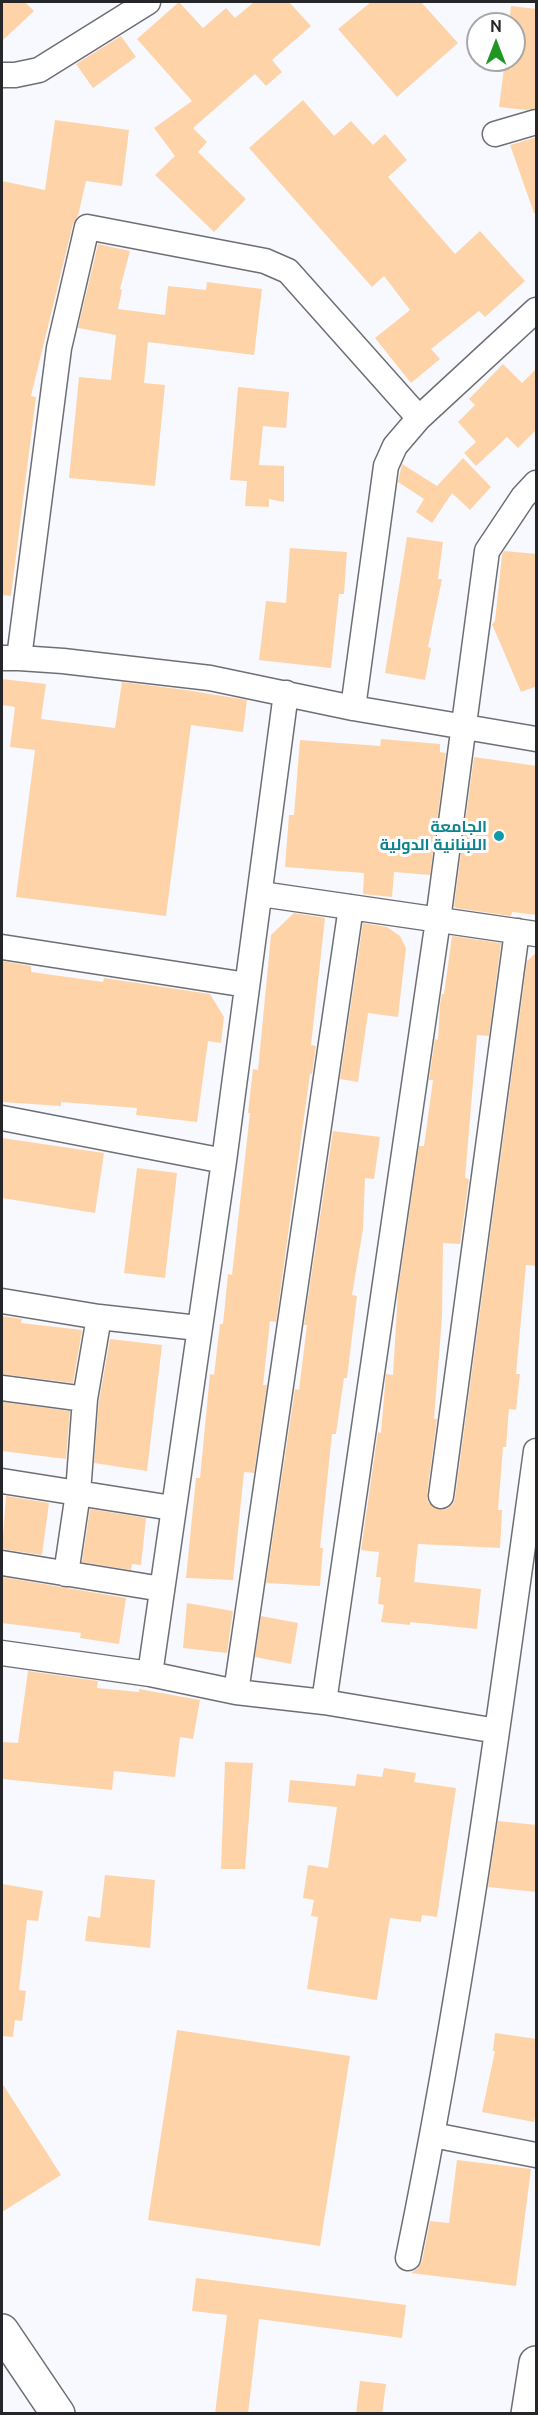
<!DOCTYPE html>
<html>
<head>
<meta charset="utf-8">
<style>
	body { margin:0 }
	#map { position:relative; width:538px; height:2415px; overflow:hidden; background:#f7f9fe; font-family:Ubuntu,sans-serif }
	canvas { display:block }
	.frame { position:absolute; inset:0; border:3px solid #252629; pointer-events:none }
	.north { position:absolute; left:466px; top:12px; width:60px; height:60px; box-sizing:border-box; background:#fff; border:2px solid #a8a8a9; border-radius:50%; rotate:0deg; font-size:16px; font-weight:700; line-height:24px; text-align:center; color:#252629 }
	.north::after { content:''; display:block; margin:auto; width:21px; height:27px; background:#219625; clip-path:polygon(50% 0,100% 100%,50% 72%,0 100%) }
</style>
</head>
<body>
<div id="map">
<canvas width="538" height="2415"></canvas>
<div class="frame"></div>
<div class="north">N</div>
</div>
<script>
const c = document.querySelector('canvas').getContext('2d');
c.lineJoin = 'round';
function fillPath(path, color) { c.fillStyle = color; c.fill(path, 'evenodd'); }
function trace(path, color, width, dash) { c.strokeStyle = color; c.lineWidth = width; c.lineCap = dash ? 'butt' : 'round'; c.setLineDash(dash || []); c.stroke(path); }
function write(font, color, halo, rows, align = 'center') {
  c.font = font + ' Ubuntu,Cairo,sans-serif'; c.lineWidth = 6; c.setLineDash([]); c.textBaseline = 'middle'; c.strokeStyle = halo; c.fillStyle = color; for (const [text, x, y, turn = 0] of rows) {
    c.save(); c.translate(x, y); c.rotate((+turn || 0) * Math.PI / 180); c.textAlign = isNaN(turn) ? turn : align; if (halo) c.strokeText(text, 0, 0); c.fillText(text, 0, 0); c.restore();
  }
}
const building = new Path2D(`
	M2,2h23l9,9 -32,30z
	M179,2l24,26 23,-20 9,10 19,-16h35l22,24 -39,34 10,12 -16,14 -11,-12 -62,54 14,14 -9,10 48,47 -32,33 -59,-57 20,-19 -21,-28 38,-27 -55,-62z
	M371,2h50l37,41 -61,54 -59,-68z
	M511,6l26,3v99l-11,2 -27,-3 6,-47h9v-36h-5z
	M121,36l15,21 -43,31 -17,-24z
	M303,100l31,36 17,-15 22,24 12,-11 22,26 -19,17 67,77 25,-23 45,50 -40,36 -6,-6 -48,38 9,10 -29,24 -36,-45 35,-28 -26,-34 -12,11 -123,-139z
	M55,120l74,10 -7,56 -36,-5 -8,35 -5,8 -42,172 5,1 -25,199 -9,-1v-414l43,9z
	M537,137v76h-3l-24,-68z
	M98,244l32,7 -10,38 2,1 -4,19 47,6 3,-29 38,4 1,-8 55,7 -8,66 -106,-13 -4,41 21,2 -10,101 -86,-8 10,-101 32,3 5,-45 -38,-7z
	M503,364l19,19 15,-15v61l-19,19 -11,-11 -31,29 -12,-13 12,-11 -18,-20 17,-17 -6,-6z
	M238,387l51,5 -3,36 -23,-2 -4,39 25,1v36l-15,-3v8l-24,-1 2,-25 -17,-1z
	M463,458l28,29 -21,23 -18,-17 -20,30 -16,-11 8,-13 -26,-17 4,-18 35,22z
	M407,537l36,5 -5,37h4l-14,68 3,1 -6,32 -40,-7z
	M290,548l57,4 -3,42h-5l-8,74 -72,-8 7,-59 20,2z
	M504,551l33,3v132l-16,6 -29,-68 3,-3 7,-66z
	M2,679l44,5 -5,35 74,9 7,-46 64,8 61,10 -4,32 -52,-7 -25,191 -150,-19 19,-147 -25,-3 5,-40 -13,-2z
	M381,739l59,5v8l6,1 -16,122 -36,-3 -2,25 -29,-3 1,-21 -79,-6 4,-52h5l6,-75 80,6z
	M474,757l63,9v149l-25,-3 -1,4 -55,-8 -2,-2z
	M294,913l31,5 -14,127 5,1 -4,28h-2l-34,248 -6,-1 -7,64h4l-13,88 -10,-1 -11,108 -47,-2 10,-100h4l10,-104 4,1 6,-51h3l5,-50 4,1 18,-162h-2l5,-44 5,1 13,-135z
	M363,923l24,4 13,9 6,12 -8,69 -30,-4 -10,69 -18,-3z
	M452,936l49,7 -12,93 -12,-1 -12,143 4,1 -9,65 -17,-1 -1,74 -8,102h3l-10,75 1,8 11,8 8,-1 6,-5 2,-6 72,-537 10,-9v314l-11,-1 -10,109h4l-4,36 -7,-1 -3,38h-3l-5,63h4l-2,38 -82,-4 -4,38 67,7 -4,40 -67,-7v3l-29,-3 3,-17 -6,-1 3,-27h-5l3,-25 -18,-2 17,-118 3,1 5,-59 7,1 5,-84 21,-145h5l9,-66h-4l6,-41 3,1 2,-35 2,-11h2z
	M2,961l29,5v6l72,10 1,-4 106,16 14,23 -3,26 -13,-2 -11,81 -61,-7 1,-7 -76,-6v4l-59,-4z
	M333,1131l47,6 -6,42 -9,-1 -2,51 -11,66 5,1 -10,82h-3l-8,56h-4l-12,114h3l-3,38 -54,-3 29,-194 4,1 8,-65h-3z
	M2,1138l102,15 -9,60 -93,-15z
	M137,1168l40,5 -12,105 -41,-5z
	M2,1316l20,3 -1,4 61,7 -9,53 -71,-9z
	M110,1339l52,6 -15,126 -53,-8 5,-62z
	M2,1402l68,9 -4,48 -64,-8z
	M6,1496l43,7 -7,52 -40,-6z
	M90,1509l56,9 -5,47 -9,-1 -1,6 -49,-8z
	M2,1577l124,21 -7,46 -39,-6 1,-5 -79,-10z
	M187,1603l46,8 -6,42 -44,-5z
	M261,1616l37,7 -7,41 -36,-7z
	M28,1671l70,10 -1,7 42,4v-3l61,11 -7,39 -13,-2 -5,40 -61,-6 -2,19 -110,-11v-37l16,1z
	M225,1762l28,1 -8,106h-24z
	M384,1768l32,5 -2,9 42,6 -19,129 -15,-2 -1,7 -31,-4 -13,82 -70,-11 11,-72 -7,-1 3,-16 -11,-2 5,-33 20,3 9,-61 -49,-5 2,-22 65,6 2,-12 25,3z
	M498,1821l39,4v67l-49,-5z
	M105,1875l50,5 -5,68 -65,-7 3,-25 12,2z
	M2,1884l41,7 -5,30 -11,-1 -8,70 7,1 -4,30 -7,-1 -2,17 -11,-1z
	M177,2030l173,26 -30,190 -172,-26z
	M495,2033l42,6v69l-3,14 -52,-10 13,-61h-2z
	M2,2083l59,92 -59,37z
	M457,2160l74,9 -15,117 -105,-13 7,-5 4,-7 8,-40 19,2z
	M196,2278l210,27 -4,33 -143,-19 -11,95h-33l12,-99 -35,-4z
	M360,2381l26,3 -4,30h-26z`);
const street = new Path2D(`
	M2,75h13l24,-5 109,-68
	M495,134l41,-12
	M2,658h17l40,-310 28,-121 178,34 23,10 131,147
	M19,658l44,3 147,17 143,30 183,31
	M353,708l33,-242 9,-20 24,-28 117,-108
	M261,894l275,40
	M2,947l245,38
	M2,1118l222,43
	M2,1301l97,16 99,11
	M2,1388l83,11
	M2,1481l170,27
	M441,1496l76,-565
	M2,1563l160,26
	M66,1574l12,-81 7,-94 14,-82
	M2,1653l148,21 86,18 88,10 173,29
	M150,1674l74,-513 62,-468
	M236,1692l115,-785
	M324,1702l114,-782 49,-369 36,-54 13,-14
	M433,2135l103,20
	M408,2258c55,-267 91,-537 128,-807`);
const highway = new Path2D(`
	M2,2331l56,83
	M528,2414l8,-51`);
const markers = [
	[499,836,6,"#0f9aa8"]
];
const cultureNames = [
	["الجامعة",487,827],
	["اللبنانية الدولية",487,845]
];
fillPath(building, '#ffd3a8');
trace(street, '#6d6f75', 27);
trace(highway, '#6d6f75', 36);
trace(street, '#fff', 24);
trace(highway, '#fff', 33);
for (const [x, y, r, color] of markers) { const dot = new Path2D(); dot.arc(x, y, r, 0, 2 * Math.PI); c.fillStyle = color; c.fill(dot); trace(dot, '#fff', 2); }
write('bold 16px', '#0d838f', '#fff', cultureNames, 'right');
</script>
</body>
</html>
